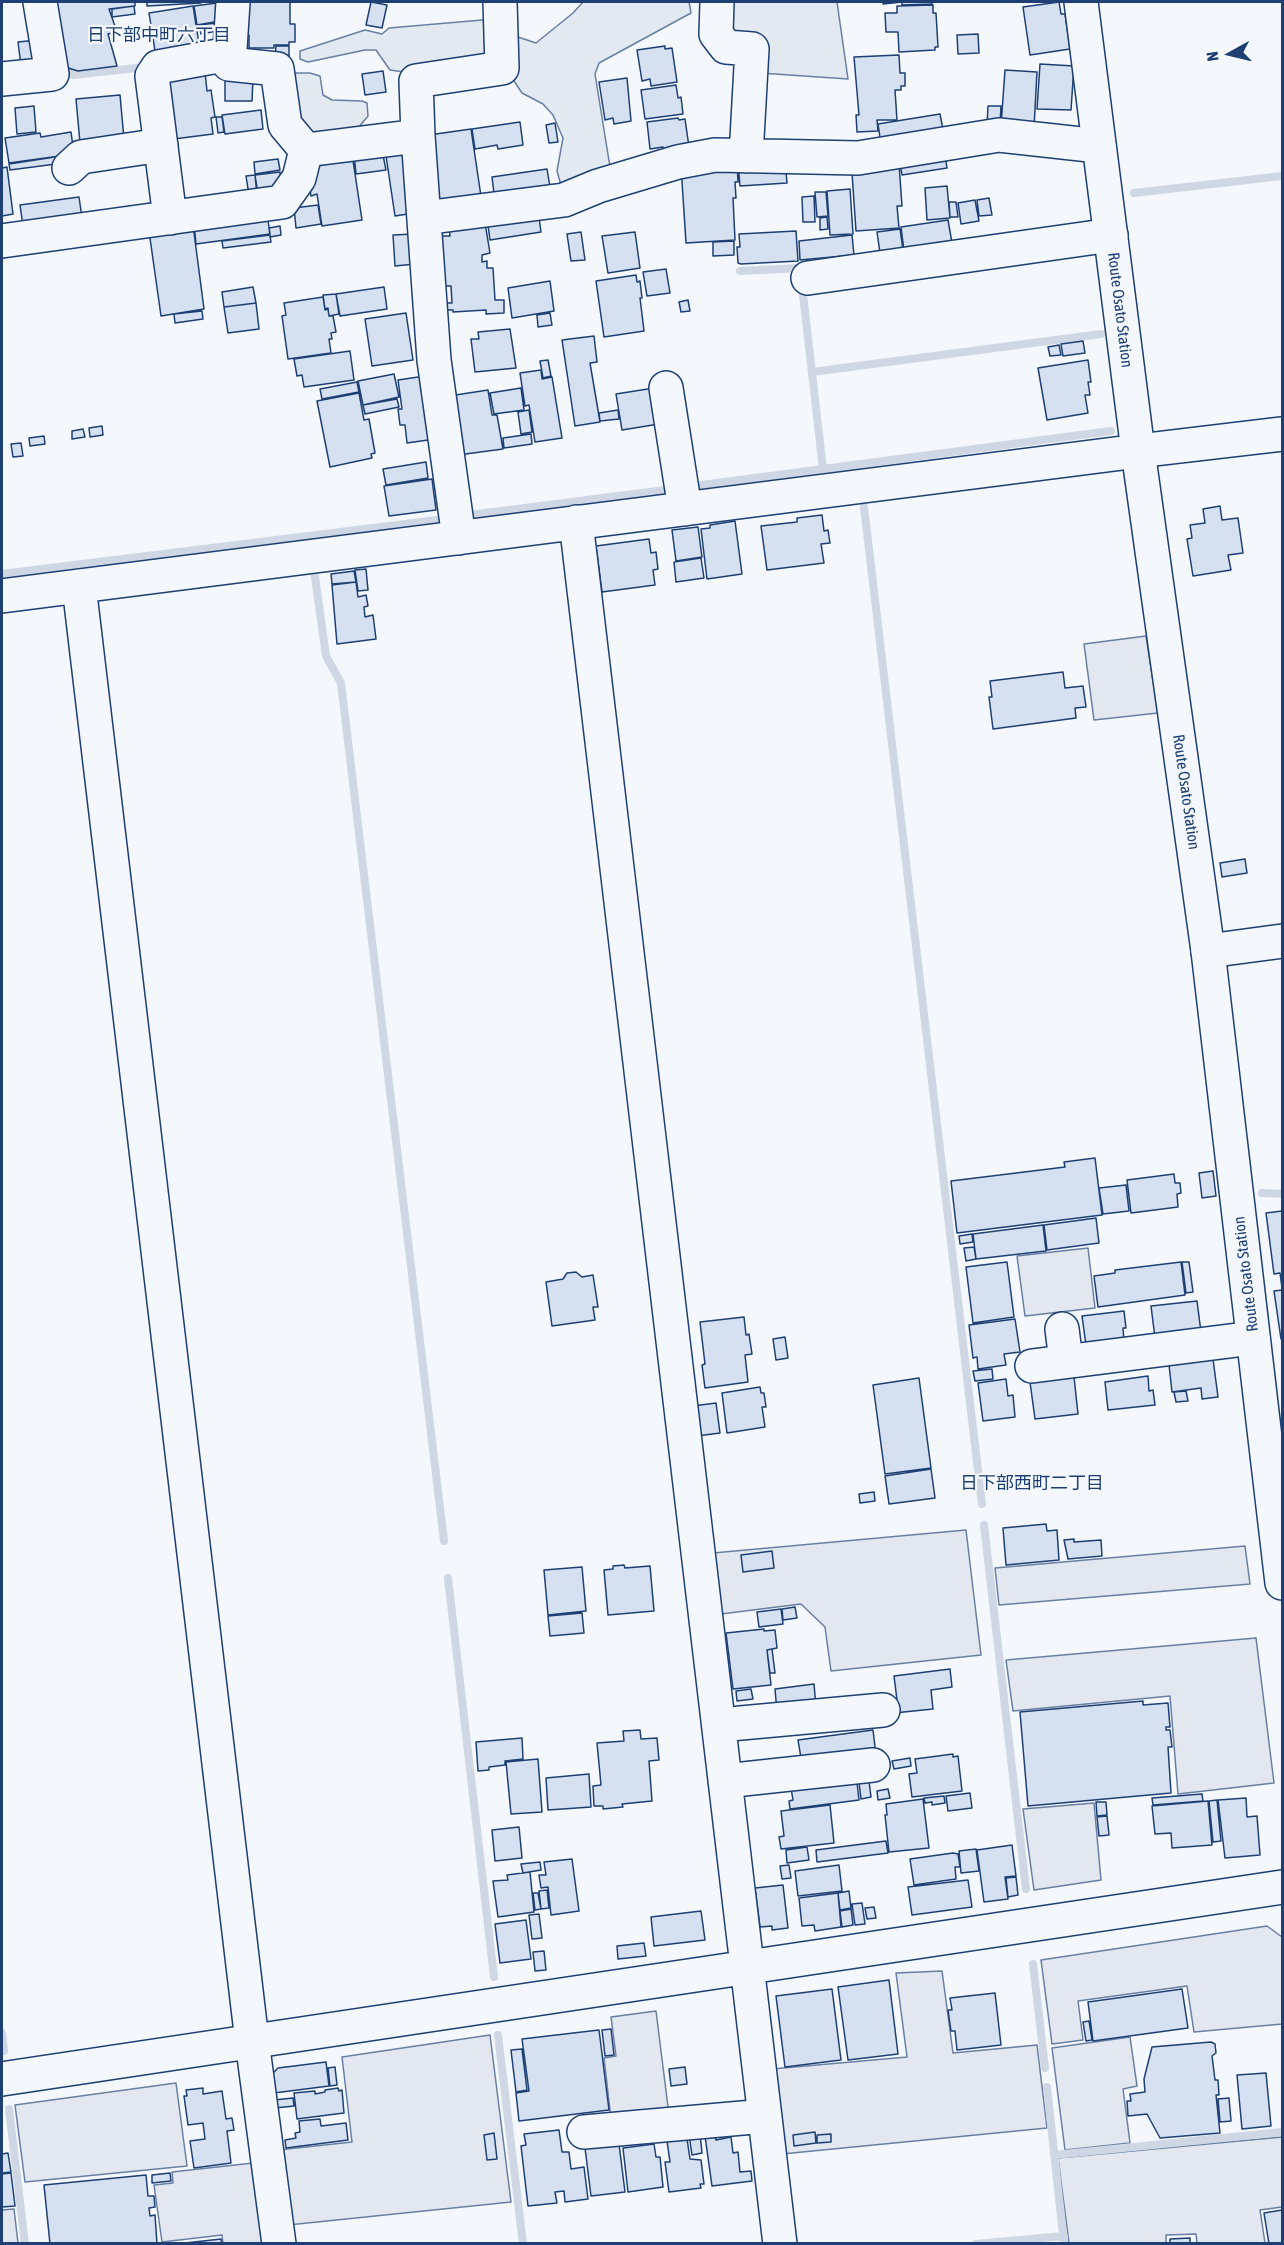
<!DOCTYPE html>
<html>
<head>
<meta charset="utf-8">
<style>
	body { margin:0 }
	#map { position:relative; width:1284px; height:2245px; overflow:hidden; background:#f4f7fb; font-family:"Asap Condensed",sans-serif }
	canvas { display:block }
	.frame { position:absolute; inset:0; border:3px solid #1d3f73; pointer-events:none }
	.north { position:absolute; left:1200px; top:24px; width:60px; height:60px; -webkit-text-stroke:4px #f4f7fb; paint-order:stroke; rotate:262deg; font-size:16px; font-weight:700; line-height:24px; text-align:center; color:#1d3f73 }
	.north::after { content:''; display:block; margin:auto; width:21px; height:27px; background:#1d3f73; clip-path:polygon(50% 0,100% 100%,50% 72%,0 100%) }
</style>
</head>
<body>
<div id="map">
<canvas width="1284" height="2245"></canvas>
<div class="frame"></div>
<div class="north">N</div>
</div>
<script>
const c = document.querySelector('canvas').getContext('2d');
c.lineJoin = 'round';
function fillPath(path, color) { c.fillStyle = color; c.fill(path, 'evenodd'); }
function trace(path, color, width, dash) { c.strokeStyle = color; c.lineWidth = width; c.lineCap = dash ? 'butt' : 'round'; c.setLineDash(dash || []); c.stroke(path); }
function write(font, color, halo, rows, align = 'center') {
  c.font = font + ' "Asap Condensed","Noto Sans JP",sans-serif'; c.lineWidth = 4.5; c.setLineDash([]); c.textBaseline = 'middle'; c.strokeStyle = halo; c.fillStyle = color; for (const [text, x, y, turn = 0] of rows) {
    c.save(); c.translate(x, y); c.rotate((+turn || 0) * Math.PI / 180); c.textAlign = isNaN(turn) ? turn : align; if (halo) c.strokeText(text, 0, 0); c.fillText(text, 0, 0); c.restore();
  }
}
const green = new Path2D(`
	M583,2h106l2,11 -92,50 -4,11 15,93 -49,18 -4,-14 6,-33 -10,-23 -10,-11 -21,-11 -10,-15v-43l24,8 37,-30z
	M728,2h109l11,77 -88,-6 -28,-34z
	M494,19l1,36 -91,17 -14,-2 -14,-20h-11l-57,12 -8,-3v-8l65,-21 17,4 7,-6z
	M297,73h13l10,3 3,19 9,5 30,1 5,2 1,13 -10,12 -54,6 -16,-57z`);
const parking = new Path2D(`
	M1146,636l12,77 -64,7 -10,-76z
	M1088,1248l7,60 -70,8 -8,-60z
	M966,1530l15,125 -150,16 -6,-44 -24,-23 -80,10 -8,-61z
	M1245,1546l5,38 -251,21 -4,-37z
	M1256,1638l18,145 -96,11 -8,-98 -157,15 -7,-51z
	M1094,1803l7,77 -67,10 -11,-81z
	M1267,1926l15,11v87l-88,8 -7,-46 -109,15 5,39 -31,4 -11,-84z
	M942,1971l11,82 84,-8 10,83 -265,26 -10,-85 135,-12 -11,-84z
	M656,2011l13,104 -58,4 -7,-61 12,-2 -5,-39z
	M490,2035l21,167 -223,23 -10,-75 74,-8 -10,-85z
	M1130,2037l7,49 -14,3 7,54 -65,7 -13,-102z
	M176,2083l11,83 -162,16 -10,-77z
	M1282,2137v70l-22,3 5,33h-68l-1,-9 -30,1v8h-97l-11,-85z
	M253,2163l10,80h-40l-1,-8 -60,7 -8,-57 19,-2 -1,-11z
	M14,2209l4,34h-16v-33z`);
const stream = new Path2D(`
	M62,62l1,4 10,9 72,-8
	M1134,193l148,-17
	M740,271l60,-3 23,201
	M812,372l289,-38
	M694,486l417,-55
	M864,507l118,997
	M470,515l203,-26
	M2,574l443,-55
	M315,577l11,79 15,27 103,858
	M1262,1193l20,1
	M984,1525l42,364
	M448,1578l46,399
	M1033,1964l12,104
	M2,2033l2,18
	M498,2035l25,209
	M1047,2087l17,157
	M9,2109l16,135
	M1054,2155l228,-23
	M976,2244l88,-8`);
const building = new Path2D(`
	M56,2h79v4l-26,3 8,23 -9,2 9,32 -39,5 -13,-4z
	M147,2h54v1l-54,3z
	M249,2h41v22h5v18h-6v3h-15v3h-25v-13h-5v-17l5,-1z
	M371,2l16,3 -5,23 -16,-3z
	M883,2h48l1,2 -30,1v-3l-19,2z
	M1059,2l2,12h4l5,35 -40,6 -7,-48z
	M217,3l3,18 -23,4 -3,-19z
	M933,5v8h3l2,34h-3v3l-36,2 -1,-20h-12l-1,-19h12v-7z
	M134,6l1,8 -23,3v-8z
	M193,6l7,44 -44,7 -7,-44z
	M216,23l1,8 -16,3 -2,-9z
	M978,34l1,19 -21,1 -1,-19z
	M38,40l3,23 -20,3 -3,-24z
	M276,46h13v13h-14z
	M665,46v3l7,-1 5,34 -26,4 -1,-7 -8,2 -5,-31z
	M899,55l1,18h5v13h-4v4h-6l2,30h-20l1,11 -21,1 -1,-17h3l-5,-58z
	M1040,64l34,2 -3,44 -34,-1z
	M1005,70l32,2 -3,56 -33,-2z
	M383,71l3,21 -21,3 -3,-21z
	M205,72l2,19 4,-1 4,27 -4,1 2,16 -39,5 -8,-61z
	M225,78h28l-1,23h-27z
	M627,78l4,43 -17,3 -1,-6 -8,2 -6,-38z
	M676,85l2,13 3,-1 2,17 -38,5 -4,-29z
	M120,95l4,44 -44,4 -4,-44z
	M34,106l2,26 -19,2 -2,-26z
	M988,106h13l-1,19h-13z
	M261,110l2,19 -38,5 -3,-19z
	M940,114l4,21 -63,9 -3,-20z
	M216,117h6l2,15 -6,1z
	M678,118l1,2 6,-1 4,28 -26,3v-3l-13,2 -3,-27z
	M520,122l3,23 -25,4 -1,-4 -22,4 -3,-20z
	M555,123l3,19 -9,1 -3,-18z
	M471,129l11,74 -42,6 -11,-74z
	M71,132l3,22 -65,9 -4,-25 35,-5 1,4z
	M404,146l10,67 -19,3 -10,-67z
	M944,149l3,19 -45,7 -3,-19z
	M382,150l4,20 -30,4 -2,-20z
	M352,154l10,66 -40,6 -5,-32 -6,2 -3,-19 4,-17z
	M55,157l1,7 -46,6 -1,-6z
	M278,159l2,11 -25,4 -1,-12z
	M785,160l2,23 -47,3 -2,-23z
	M737,163l1,19h-3l1,16h-3l2,42 -49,3 -5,-77z
	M899,164l3,42h-5l2,22 -43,3 -4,-58z
	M7,167l6,47 -11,2v-48z
	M547,169l4,24 -56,9 -3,-25z
	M280,172l2,19 -24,3 -3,-19z
	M255,175l2,20h-8l-3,-19z
	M947,186l3,32 -23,2 -2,-32z
	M850,189l3,45 -23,1 -3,-44z
	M815,192h11l2,24 -11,1z
	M814,196l1,26h-12l-1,-25z
	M79,197l4,28 -59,8 -4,-28z
	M989,198l3,17 -13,1 -2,-16z
	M975,200l4,21 -18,3 -3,-21z
	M949,202h7l2,15h-8z
	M318,205l3,19 -25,4 -2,-20z
	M538,210l3,22 -51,8 -3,-22z
	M267,214l3,20 -74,10 -2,-20z
	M484,217l6,36 -8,2v7l5,-1v7h6l2,32h9v13l-18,1v-4l-33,2v-2h-7v-7h6l-1,-17h-8l-3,-50h10l-1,-10z
	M827,217l1,12 -8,1v-12z
	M948,220l4,23 -48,8 -3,-24z
	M193,225l11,84 -43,7 -12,-85z
	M280,226l1,9 -11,2 -1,-9z
	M900,229l3,21 -23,3 -3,-21z
	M796,231l2,30 -57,3 -3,-1 -1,-16h3l-1,-13z
	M581,232l4,28 -14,1 -4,-27z
	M635,232l5,36 -32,5 -6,-37z
	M414,234l1,30 -20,2 -2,-31z
	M270,235l1,7 -48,6 -1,-7z
	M852,235l2,20 -54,5 -1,-19z
	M734,241v14l-21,1v-14z
	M666,269l4,24 -23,3 -4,-24z
	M636,275l1,7 3,-1 2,17h-2l4,33 -40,6 -8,-56z
	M550,281l4,30 -42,7 -4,-30z
	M253,287l3,16 -32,4 -2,-15z
	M384,287l3,22 -47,7 -4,-22z
	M336,294l3,20 -10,2 -1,-8 -3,1 -2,-14z
	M323,297l2,13 3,-1 1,7h4l3,16 -5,1 1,6h-3l2,14 -43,6 -6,-43 4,-1 -2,-12z
	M688,300l2,11 -9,1 -2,-10z
	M256,303l3,26 -31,4 -4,-26z
	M202,311l1,8 -28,4 -1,-9z
	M406,313l7,47 -41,6 -7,-47z
	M550,313l2,12 -14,2 -1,-12z
	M510,329l6,39 -41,4 -4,-33h8l-1,-7z
	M594,336l3,26 -7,1 10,59 -25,4 -13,-86z
	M1083,341l2,12 -22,3 -2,-12z
	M1059,345l2,10 -11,1 -2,-9z
	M350,351l4,29 -50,7 -2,-12 -5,1 -3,-17z
	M548,360l3,16 -8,2 -3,-17z
	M1088,360l3,22h-3l2,13h-5l3,18 -41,7 -9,-52z
	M541,370l1,9 10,-2 10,61 -27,4 -6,-37 -4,1 -5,-33z
	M394,374l5,23 -36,8 -5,-24z
	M425,376l10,63 -28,4 -2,-18h-5l-2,-16h4l-4,-29z
	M357,382l2,10 -37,7 -2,-10z
	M521,388l3,22 -30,4 -4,-21z
	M654,388l5,36 -37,6 -6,-36z
	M488,390l4,25h5l6,34 -45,6 -9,-59z
	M359,393l5,27 5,-1 6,34 -4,1 1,4 -42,9 -13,-66z
	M397,399l2,8 -34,7 -2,-9z
	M529,410l3,22 -11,2 -3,-22z
	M618,410l1,9 -19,2 -1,-8z
	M102,426l1,9 -13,2 -1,-9z
	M83,429l2,8 -13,2v-8z
	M531,434l1,10 -28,4 -1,-10z
	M44,436l1,8 -15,2 -1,-8z
	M21,443l2,13 -10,1 -2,-13z
	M426,462l2,16 -42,7 -3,-16z
	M432,479l4,31 -47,6 -5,-30z
	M1220,506l2,14 16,-2 5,35 -15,2 3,15 -38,6 -6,-37 5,-1 -2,-13 15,-2 -2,-14z
	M822,515l2,16 4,-1 2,13 -9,1 3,19 -57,7 -6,-44 36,-4v-4z
	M735,521l7,53 -35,5 -6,-50 9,-1v-3z
	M698,527l4,30 -26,4 -4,-31z
	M649,539l2,14 5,-1 2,17 -5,1 2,15 -53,7 -6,-46z
	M701,558l3,20 -28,4 -2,-20z
	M366,569l2,21 -10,1 -3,-21z
	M354,571l2,11 -24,2 -1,-10z
	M356,582l2,15 8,-2 2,11 -4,1 1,10 8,-2 3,24 -39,5 -5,-59z
	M1063,672l2,16 18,-2 3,21 -11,1 1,10 -83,11 -4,-32h3l-2,-16z
	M1245,859l2,14 -25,4 -2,-14z
	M1095,1158l7,57 -145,18 -6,-52 114,-14 -1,-5z
	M1213,1171l3,25 -14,2 -3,-25z
	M1174,1174l1,9h5l1,10 -4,1 1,13 -47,6 -4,-33z
	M1126,1185l3,26 -26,3 -4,-26z
	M1282,1211v77l-2,-15 -6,1 -8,-61z
	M1096,1218l3,25 -52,7 -3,-25z
	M1043,1225l3,26 -70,8 -3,-25z
	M972,1234l1,8 -13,2 -1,-8z
	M974,1247l2,12 -10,2 -2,-13z
	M1007,1262l7,55 -41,6 -7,-56z
	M1181,1262l4,33 -87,12 -4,-31 21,-3v-3z
	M1182,1262h7l4,30 -7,1z
	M576,1272l6,5 11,-2 5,32h-5l2,13 -43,6 -6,-44 17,-3 4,-6z
	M1282,1290v49h-1l-7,-48z
	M1197,1301l4,31 -46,6 -4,-32z
	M1124,1311l2,17h-3l1,13 -38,4 -4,-29z
	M744,1317l2,18 3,-1 3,20 -7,1 3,27 -43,6 -3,-23 3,-1 -5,-42z
	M1015,1319l5,33 -16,2 2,11 -28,4 -1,-12 -4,1 -4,-33z
	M785,1337l3,21 -12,2 -3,-21z
	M1213,1359l5,38 -16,2 -1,-11 -29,4 -3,-27z
	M992,1369l1,10 -18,2 -2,-10z
	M1148,1376l1,15 4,-1 2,15 -47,5 -3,-28z
	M1074,1377l4,37 -43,5 -5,-37z
	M919,1378l12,90 -46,6 -12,-89z
	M1006,1379l2,17 5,-1 2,22 -32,4 -5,-38z
	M760,1387l1,6h3l2,14h-4l3,20 -38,6 -5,-40z
	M1186,1391l2,10 -12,1 -2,-10z
	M716,1403l4,30 -23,3 -4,-30z
	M931,1469l4,29 -46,6 -4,-28z
	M874,1492l1,9 -15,2 -1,-9z
	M1046,1524l1,7 10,-1 2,30 -53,5 -3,-37z
	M1074,1539v3l27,-2 1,16 -34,3 -4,-19z
	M772,1551l2,17 -31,4 -2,-17z
	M624,1565l1,3 25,-2 4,45 -46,4 -4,-45 9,-1v-3z
	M582,1567l4,44 -38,4 -4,-45z
	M795,1607l2,11 -14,2 -1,-11z
	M781,1609l2,15 -24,3 -2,-15z
	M582,1613l2,20 -34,3 -2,-20z
	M764,1629v2l11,-1 2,18 -10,2 4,35 -38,4 -7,-56z
	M772,1649l3,24h-5l-3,-23z
	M950,1669l2,18 -21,3 2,19 -39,4 -2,-13h5l-3,-24z
	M814,1684l2,23 -39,5 -2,-23z
	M751,1689l2,10 -16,2 -1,-10z
	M1143,1701v4l25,-2 2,24h-4v3h4l2,17h-4l3,46 -143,13 -8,-94z
	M640,1730l1,9 16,-1 2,22 -10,1 3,40 -30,3 1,3 -20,2v-3h-9l-1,-20 8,-1 -4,-42 27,-2 -1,-10z
	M873,1730l3,25 -74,9 -4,-24z
	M522,1738l1,21 -18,2v4l-16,2v3l-11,1 -2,-29z
	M953,1754v3l5,-1 4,35 -50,6 -3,-23 8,-1 -2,-14z
	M910,1758l1,8 -17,3 -2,-8z
	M538,1759l4,53 -31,2 -5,-52z
	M868,1773l3,24 -10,2 -3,-25z
	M589,1774l2,33 -43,3 -2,-32z
	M856,1774l3,26 -69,9 -1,-8 4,-1 -3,-18z
	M888,1789l2,9 -12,2 -1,-9z
	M970,1793l2,15 -24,3 -2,-15z
	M1202,1794l1,7 -50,4 -1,-7z
	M944,1796l1,7 -13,2v-3l-7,1 -1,-5z
	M1246,1798l1,19 10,-1 3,39 -35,3 -7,-58z
	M923,1799l6,49 -40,4 -4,-37h2l-1,-11z
	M1217,1800l4,41 -8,1 -4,-41z
	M1208,1801l4,44 -40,3 -1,-15 -16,1 -3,-28z
	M1096,1802h10l1,13 -10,1z
	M830,1805l4,38 -53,6 -2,-12 5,-1 -3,-25z
	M1107,1816l2,19 -10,1 -2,-19z
	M519,1827l3,31 -27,3 -3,-31z
	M886,1841l2,12 -71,9 -1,-12z
	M1012,1845l4,31 -11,1 3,22 -24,3 -7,-52z
	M807,1847l2,13 -22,3 -1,-13z
	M976,1849l3,22 -18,2 -2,-22z
	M953,1853l5,1 2,13h-5l1,12 -42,6 -4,-26z
	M572,1859l7,52 -28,4 -3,-28 -7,1 -2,-13h7l-2,-13z
	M540,1862l1,8 -18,3 -2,-9z
	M789,1865l2,13 -9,1 -2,-13z
	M839,1865l3,26 -44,5 -3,-25z
	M530,1872l4,40 -36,5 -5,-36 15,-1 -1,-5z
	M1016,1877l2,18 -10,2 -2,-19z
	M968,1880l4,27 -60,8 -4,-28z
	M783,1885l5,43 -16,2v-4l-12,1 -5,-39z
	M547,1890l2,18 -8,1 -2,-18z
	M849,1891l2,17 -11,2 -2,-17z
	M533,1893h5l3,16 -6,1z
	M838,1893l3,34 -26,4 -1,-6 -12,1 -3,-28z
	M862,1903l3,21 -10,1 -3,-21z
	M874,1907l2,11 -9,1 -2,-11z
	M851,1909l2,16 -11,2 -2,-16z
	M701,1911l4,29 -51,6 -3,-29z
	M539,1914l3,24 -10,1 -3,-24z
	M526,1920l5,39 -31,4 -5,-39z
	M644,1943l2,13 -28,3 -1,-13z
	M544,1951l2,19 -11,1 -2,-19z
	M889,1980l9,74 -50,6 -10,-73z
	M832,1989l9,71 -56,7 -9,-71z
	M1182,1989l6,39 -95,13 -5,-39z
	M995,1993l6,52 -44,5 -2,-19h-4l-3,-21h4l-2,-12z
	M1089,2021l3,19 -6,1 -3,-19z
	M611,2029l3,26 -9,1 -3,-26z
	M599,2030l10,80 -90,11 -3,-28 13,-2 -7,-52z
	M1211,2042l4,2 1,9 -4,3 3,24h3l1,15h-3l4,38 -60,5 -13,-24 -19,2 -1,-15h4l-1,-7 15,-2 -1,-13 8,-32z
	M522,2049l5,41 -11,2 -5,-42z
	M326,2062l3,24 -55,7 -2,-19 6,-6z
	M335,2067l2,18 -7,1 -2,-18z
	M685,2067l2,17 -16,2 -2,-17z
	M1266,2073l5,53 -29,3 -5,-54z
	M203,2088v6l19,-3 4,28 6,-1 2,12 -7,1 4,32 -37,5 -4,-27 15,-2 -2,-16 -15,2 -4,-29h3l-1,-6z
	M338,2088l1,3 3,-1 2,23 -47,6 -3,-26 21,-2v3l10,-2v-2z
	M293,2098l1,8 -19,2 -1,-8z
	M1229,2098l2,23 -11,1 -2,-23z
	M320,2119l1,7 25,-3 2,17 -62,8 -1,-8 11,-2 -1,-5 5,-1 -1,-11z
	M559,2130l3,22h7l2,17 13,-2 4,32 -23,3 -1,-11 -9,1 2,11 -29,3 -7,-60 5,-1 -2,-11z
	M815,2132l1,11 -22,3 -1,-11z
	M494,2133l3,26 -10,1 -3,-25z
	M700,2134l2,19 -10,2 -3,-20z
	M831,2134v8l-14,1v-8z
	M715,2135l1,5 15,-3 2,16 5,-1 2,20 11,-1 1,10 -40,5 -7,-50z
	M687,2139l3,20 11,1 3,24h-4l1,4 -32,4 -4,-30h5l-3,-21z
	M619,2144l6,48 -34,4 -6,-48z
	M654,2144l2,13h4l3,30 -35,5 -5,-44z
	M8,2153l3,19 -9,1v-19z
	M11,2173l4,33 -13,1v-33z
	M170,2173l1,8 -19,2v-8z
	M146,2175l2,21h6l1,11 -6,1 1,8 5,-1 2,29h-107l-6,-59z
	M1282,2210v34h-13l-5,-31z
	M1190,2238v6h-20v-5z
	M221,2239l1,5h-46z`);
const minor = new Path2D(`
	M233,2l-4,62 48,5 8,56 21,25 112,-14 16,224 25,178
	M717,2l-1,32 10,13 26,2 -6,107
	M2,79l50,-5 -12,-72
	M418,136l-2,-55 86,-13 -2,-66
	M69,168l12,-11 80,-12
	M170,218l-18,-142 6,-9 71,-13
	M424,218l140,-18 34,-14 80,-24 37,-7 143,3 141,-23 100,11
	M2,241l280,-39 17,-24 7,-28
	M808,278l303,-43
	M666,388l19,121
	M576,522l204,1722
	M79,586l173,1455 27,203
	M2,596l1136,-145 144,-17
	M1208,951l74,-10
	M1062,1329l4,32
	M1032,1366l221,-28
	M719,1725l164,-15
	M725,1781l148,-16
	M2,2079l1280,-192
	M584,2132l181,-16`);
const major = new Path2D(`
	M1081,2l57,449 70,500 74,632`);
const streetNames = [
	["Route Osato Station",1120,310,83],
	["Route Osato Station",1186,792,82],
	["Route Osato Station",1246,1274,-97]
];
const neighbourhoodNames = [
	["日下部中町六丁目",159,35],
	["日下部西町二丁目",1032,1483]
];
fillPath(green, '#e3e9f0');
trace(green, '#687fa3', 1.5);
fillPath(parking, '#e3e8f0');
trace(parking, '#687fa3', 1.5);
trace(stream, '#cfd7e4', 8);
fillPath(building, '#d5e0f0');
trace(building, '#1d3f73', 1.5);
trace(minor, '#1d3f73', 36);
trace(major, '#1d3f73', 36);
trace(minor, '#f4f7fb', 33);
trace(major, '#f4f7fb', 33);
write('16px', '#1d3f73', '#f4f7fb', streetNames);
write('18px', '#1d3f73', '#f4f7fb', neighbourhoodNames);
</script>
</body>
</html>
